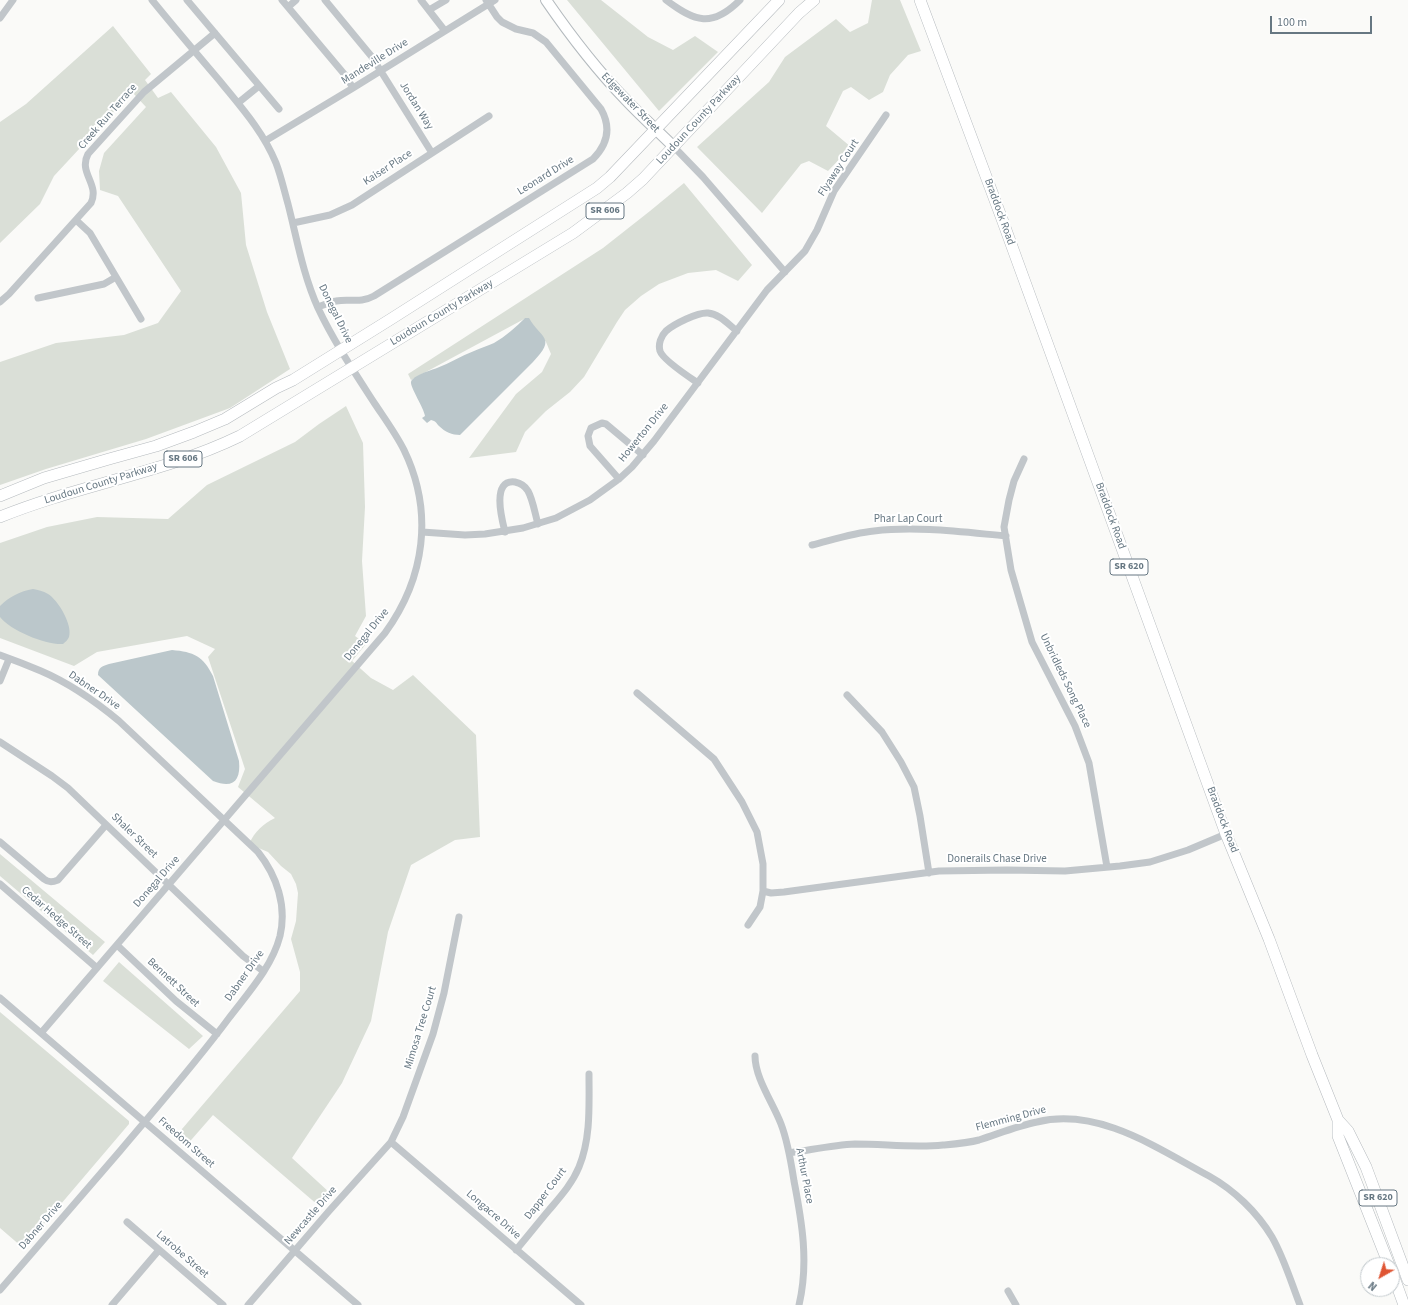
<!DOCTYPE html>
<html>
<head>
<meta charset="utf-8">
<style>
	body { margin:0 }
	#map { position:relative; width:1408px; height:1305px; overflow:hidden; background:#fafaf8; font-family:"Source Sans 3",sans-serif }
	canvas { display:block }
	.north { position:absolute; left:1360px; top:1257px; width:40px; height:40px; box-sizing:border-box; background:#fff; border:1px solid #c2c9cd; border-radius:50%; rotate:219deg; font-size:11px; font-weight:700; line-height:16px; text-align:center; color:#667782 }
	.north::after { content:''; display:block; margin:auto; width:14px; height:18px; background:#df5533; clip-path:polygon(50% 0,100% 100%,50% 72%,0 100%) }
	.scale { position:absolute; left:1270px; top:16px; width:102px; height:18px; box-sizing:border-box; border:2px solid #667782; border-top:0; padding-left:5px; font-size:12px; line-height:14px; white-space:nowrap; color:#667782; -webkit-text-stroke:3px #fff; paint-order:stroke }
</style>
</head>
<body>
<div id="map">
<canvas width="1408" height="1305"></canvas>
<div class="north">N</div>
<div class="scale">100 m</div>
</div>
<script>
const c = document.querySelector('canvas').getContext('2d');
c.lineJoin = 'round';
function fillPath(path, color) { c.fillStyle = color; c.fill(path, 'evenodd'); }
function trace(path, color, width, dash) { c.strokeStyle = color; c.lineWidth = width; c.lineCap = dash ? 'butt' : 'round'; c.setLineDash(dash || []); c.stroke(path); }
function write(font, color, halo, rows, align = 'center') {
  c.font = font + ' "Source Sans 3",sans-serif'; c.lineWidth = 4; c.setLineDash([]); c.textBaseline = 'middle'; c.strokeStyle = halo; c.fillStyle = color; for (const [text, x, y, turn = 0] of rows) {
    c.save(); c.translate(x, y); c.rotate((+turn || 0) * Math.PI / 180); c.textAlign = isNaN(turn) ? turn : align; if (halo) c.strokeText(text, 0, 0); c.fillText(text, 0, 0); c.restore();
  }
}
const green = new Path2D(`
	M567,0h34l47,37 25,13 22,-14 23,16 -59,59z
	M872,0h28l21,51 -13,4 -18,20 -7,17 -14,8 -18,-13 -8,4 -17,35 25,21 -23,24 -19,-10 -8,3 -39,49 -65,-66 72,-65 16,-25 51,-38 14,13 18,-9z
	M113,26l38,48 -6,6 13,18 13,-6 45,55 25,46 5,52 21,67 23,57 -60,39 -84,31 -100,30 -46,16v-123l56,-19 68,-8 34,-12 23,-32 -63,-95 -18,-6 -1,-19 5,-18 42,-46 -14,-15 -78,84 -14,28 -40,39v-121l26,-18z
	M684,183l68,82 -14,16 -22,-11 -28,3 -29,11 -18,12 -16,14 -8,12 -33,55 -14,15 -24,19 -21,21 -9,20 -47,6 47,-64 26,-22 9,-18 -5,-12 -20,-24 -115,62 -3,-6 195,-126 47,-37z
	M346,406l17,37 2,64 -3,54 4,55 -11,20 11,8 -14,17 19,17 22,12 20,-15 63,60 4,102 -25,3 -44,25 -23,67 -17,89 -29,62 -50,75 38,35 -11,13 -106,-91 -28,32 -9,-11 124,-145v-19l-9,-33 5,-18 2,-28 -2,-9 -5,-10 -10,-8 -13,-14 -19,-8c6,-13 14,-20 26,-26l-37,-31 7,-18 -37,-112 7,-8 -28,-13 -90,16 -23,14 -74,-28v-95l47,-16 50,-10 71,2 39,-34 88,-43 24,-18z
	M0,854l105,88 -12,13 -93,-79z
	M119,962l84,74 -14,13 -86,-68z
	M0,1012l129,109v3l-103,121 -4,2 -22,-19z`);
const water = new Path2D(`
	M525,318h4c12,21 28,19 4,44l-73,73c-8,0 -15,-3 -21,-9 -3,-3 -3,-5 -8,-6l-4,3 -5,-5 3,-2c-1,-8 -15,-29 -14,-34 1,-6 20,-12 26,-14 13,-5 24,-12 37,-17 6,-3 14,-5 20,-8 12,-7 22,-16 31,-25z
	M33,589c5,1 10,2 15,5 10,6 25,31 21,43 -1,3 -4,5 -6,7 -17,1 -52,-13 -63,-27v-11c9,-9 20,-15 33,-17z
	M172,650c22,2 31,6 41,26l26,85c2,20 -6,28 -26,20l-115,-106c0,-8 5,-9 11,-11z`);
const street = new Path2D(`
	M187,0l92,109
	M282,0l63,75 8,13
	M325,0l47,57 60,96
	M421,0l24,31
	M666,0c29,22 46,28 74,0
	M288,7l8,-7
	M429,10l17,-10
	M0,18l13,-18
	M238,103l21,-17
	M265,141l88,-53 142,-88
	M674,147l29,30 82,95
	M76,220l14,13 51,86
	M293,223l37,-8 22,-10 137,-89
	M38,298l66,-14 12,-7
	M0,302l9,-8 82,-91c9,-19 -13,-30 -3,-49l56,-62 71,-59
	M318,307c6,-2 12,-5 18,-6 15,-3 23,3 38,-5l219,-137c15,-15 18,-32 8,-50l-55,-67 -13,-9 -17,-4 -14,-7 -5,-5 -11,-17
	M698,383c-9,-6 -35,-23 -38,-32 -2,-7 1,-15 6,-20 8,-7 32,-19 42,-18 11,1 20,11 29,18
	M1024,459l-10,22 -5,19 -5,27 7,43 21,72 43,84 14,37 18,104
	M619,479l-29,-33 -2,-10 3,-8 11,-5 4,1 37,31
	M422,532l43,3 20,-1 38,-6 33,-10 34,-18 29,-21 13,-12 22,-26 113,-151 38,-39 12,-21 17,-39 52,-76
	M505,532c-3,-12 -14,-53 10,-50 5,1 10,4 13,9 5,9 7,23 10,33
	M812,545c20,-5 41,-12 62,-14 43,-5 88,1 132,5
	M0,655c14,5 27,10 41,16 28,12 54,30 78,50l139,131c19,24 29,54 22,84 -8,31 -32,57 -51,82 -34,46 -72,89 -109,133 -40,46 -80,93 -120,139
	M0,681l9,-22
	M637,693l77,66 28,43 15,30 6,32v27l-3,16 -12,18
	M847,695l35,37 19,30 13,25 6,29 9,57
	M0,742l52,34 16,12 175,168 20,15
	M0,842l44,37c5,4 9,3 14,1l48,-55
	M0,884l97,84
	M763,891l8,2 13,-1 155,-21 68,-1 58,1 55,-5 30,-4 38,-12 38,-16
	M117,945l59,56 41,33
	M0,998l358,307
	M41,1033l344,-400c40,-55 49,-121 19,-183 -8,-16 -19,-31 -29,-46 -20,-31 -41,-62 -57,-96 -15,-33 -21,-69 -30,-104 -4,-14 -7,-28 -12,-41 -13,-32 -36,-57 -57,-83 -23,-27 -45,-53 -67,-80
	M755,1056c0,22 18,47 26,68 7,18 10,38 13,57 8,41 15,82 5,124
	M391,1142l190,163
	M789,1153c22,-3 44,-8 66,-9 30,0 59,4 88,1 12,-1 25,-2 36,-5 19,-6 38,-14 58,-18 61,-15 120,26 172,54 25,14 48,36 63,61 12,21 19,45 28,68
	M127,1222l96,83
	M516,1250c11,-13 22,-27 33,-40 11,-13 23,-26 30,-43 12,-29 10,-62 10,-93
	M1008,1291l8,14
	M112,1305l47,-55
	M248,1305l81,-94 62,-69 12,-25 30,-83 11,-41 15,-76`);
const secondary = new Path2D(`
	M546,0c24,35 50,69 80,100 15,16 32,31 48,47`);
const primary = new Path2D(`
	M920,0l82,219 224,615 43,105 43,116 26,65 10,11 18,36 42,113
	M0,496l44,-18 65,-19 47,-13 38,-14 31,-13 51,-31 17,-8 98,-61 206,-131 13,-11 169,-177
	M0,517c78,-32 164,-44 240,-81l333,-203 54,-40 16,-14 156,-166 15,-13
	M1338,1120v16l51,129
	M1392,1272l12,33`);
const shields = [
	[605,211,38],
	[183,459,38],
	[1129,567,38],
	[1378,1198,38]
];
const shieldNames = [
	["SR 606",605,211],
	["SR 606",183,459],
	["SR 620",1129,567],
	["SR 620",1378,1198]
];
const streetNames = [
	["Mandeville Drive",375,62,-32],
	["Edgewater Street",630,103,46],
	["Jordan Way",416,106,58],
	["Creek Run Terrace",108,117,-49],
	["Loudoun County Parkway",699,120,-47],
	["Kaiser Place",388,168,-33],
	["Flyaway Court",839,168,-57],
	["Leonard Drive",546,176,-32],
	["Braddock Road",999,212,70],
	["Loudoun County Parkway",442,313,-31],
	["Donegal Drive",335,314,64],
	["Howerton Drive",644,433,-51],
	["Loudoun County Parkway",101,484,-17],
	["Braddock Road",1110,516,70],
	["Phar Lap Court",908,520],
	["Donegal Drive",367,635,-51],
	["Unbridleds Song Place",1065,681,64],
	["Dabner Drive",94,691,34],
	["Braddock Road",1222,820,69],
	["Shaler Street",134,836,44],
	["Donerails Chase Drive",997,860],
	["Donegal Drive",157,882,-49],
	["Cedar Hedge Street",56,918,41],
	["Dabner Drive",245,976,-55],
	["Bennett Street",173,983,43],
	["Mimosa Tree Court",421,1028,-73],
	["Flemming Drive",1011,1119,-15],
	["Freedom Street",186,1143,41],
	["Arthur Place",804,1176,79],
	["Dapper Court",546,1194,-53],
	["Longacre Drive",493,1215,41],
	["Newcastle Drive",311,1216,-49],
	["Dabner Drive",41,1226,-49],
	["Latrobe Street",182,1255,41]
];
fillPath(green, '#dadfd7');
fillPath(water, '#bbc7cb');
trace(secondary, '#b4babe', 12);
trace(primary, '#b5babe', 12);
trace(street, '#c1c6ca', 7);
trace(secondary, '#fff', 10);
trace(primary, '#fff', 11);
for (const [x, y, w] of shields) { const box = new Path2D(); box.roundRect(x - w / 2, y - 8, w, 16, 3); c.fillStyle = '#fff'; c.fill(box); trace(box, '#667782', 1); }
write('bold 10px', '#667782', null, shieldNames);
write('11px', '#667782', '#fff', streetNames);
</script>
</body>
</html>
